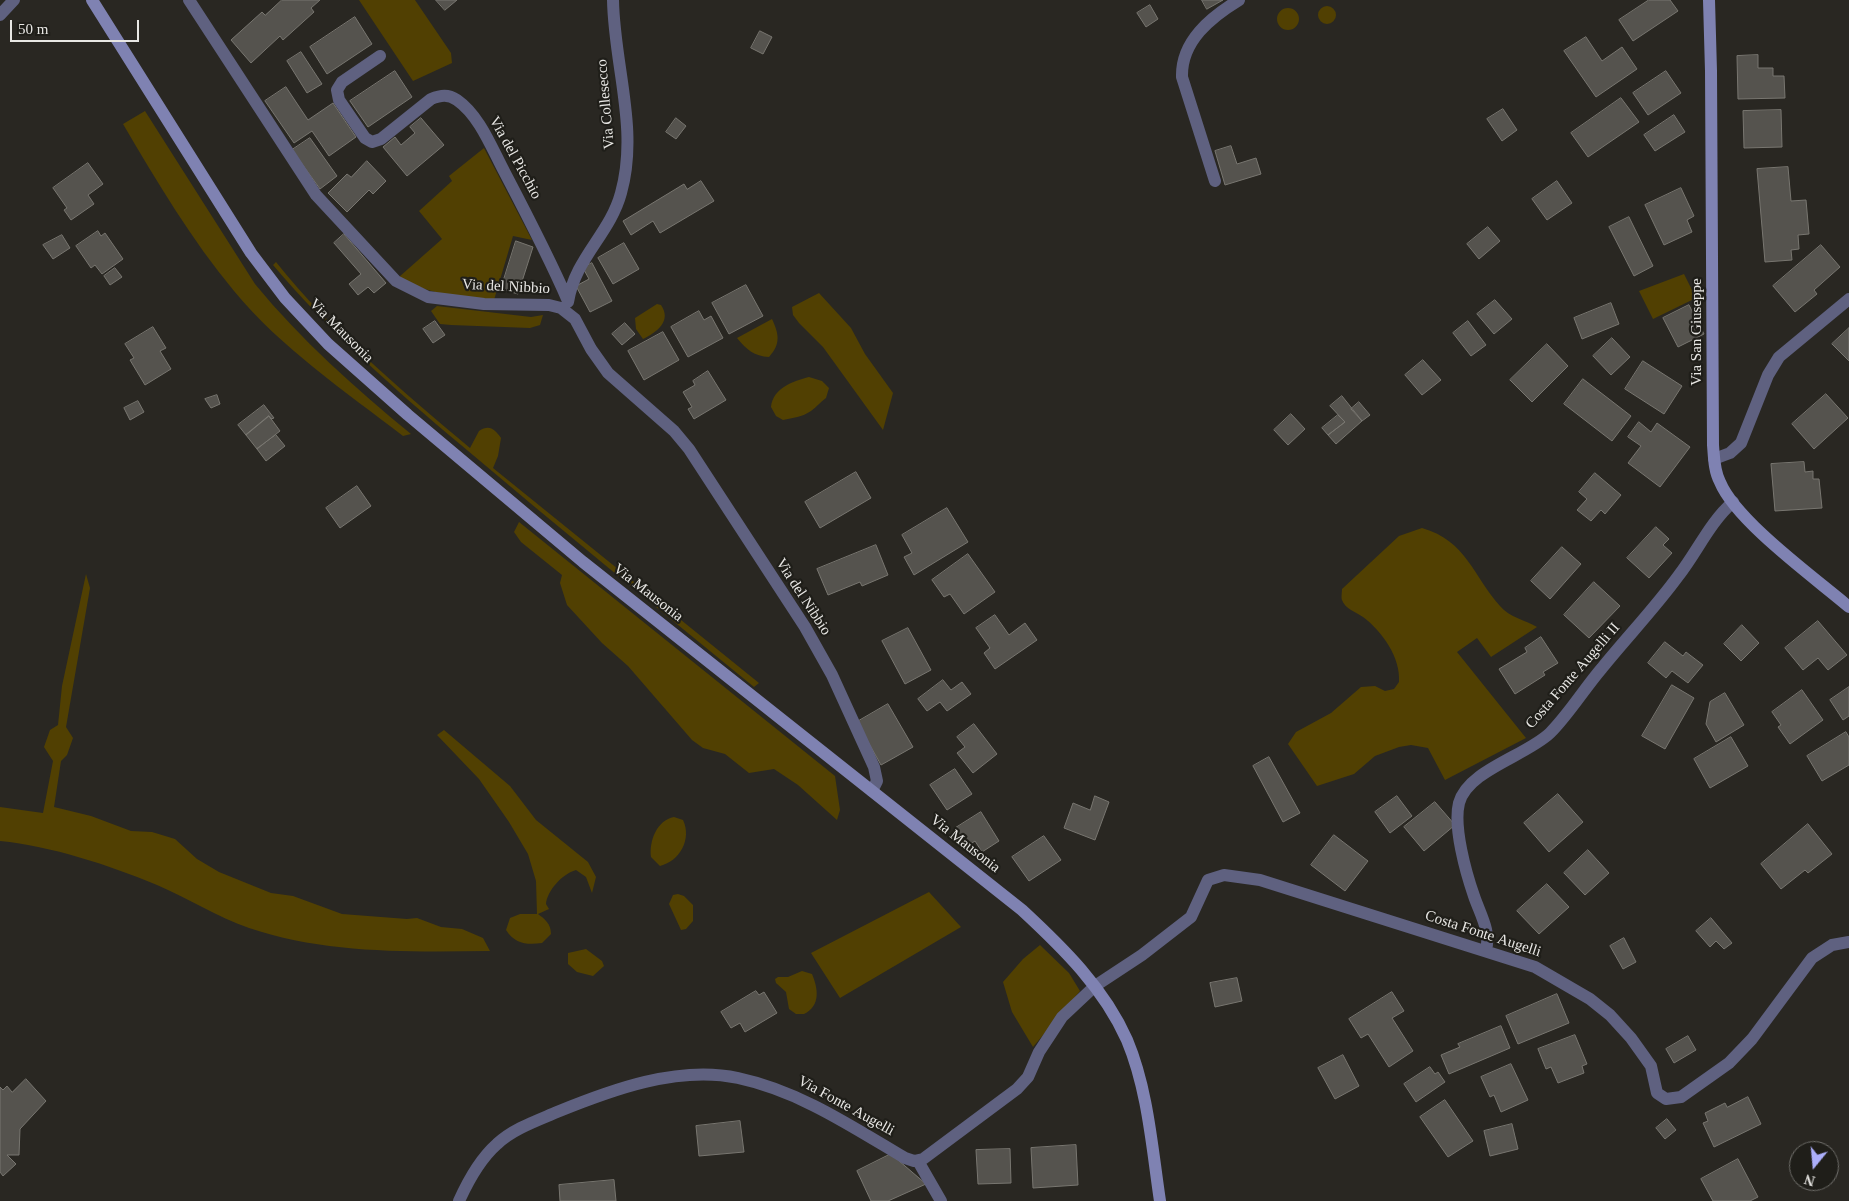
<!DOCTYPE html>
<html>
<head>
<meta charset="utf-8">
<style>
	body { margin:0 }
	#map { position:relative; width:1849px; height:1201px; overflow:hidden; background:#292722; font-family:"Times New Roman",serif }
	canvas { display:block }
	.north { position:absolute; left:1789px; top:1141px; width:50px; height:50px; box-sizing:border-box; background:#1f1e19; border:1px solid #6f6e6a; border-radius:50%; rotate:197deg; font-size:14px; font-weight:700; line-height:20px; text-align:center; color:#e8e7e4 }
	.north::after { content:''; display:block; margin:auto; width:18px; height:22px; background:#acaffb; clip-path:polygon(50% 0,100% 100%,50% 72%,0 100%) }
	.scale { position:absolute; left:10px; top:20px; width:129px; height:22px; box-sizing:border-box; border:2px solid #e8e7e4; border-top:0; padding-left:6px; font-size:15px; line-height:18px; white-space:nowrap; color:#e8e7e4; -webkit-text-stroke:4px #1f1e19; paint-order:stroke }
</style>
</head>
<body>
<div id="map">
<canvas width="1849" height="1201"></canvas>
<div class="north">N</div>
<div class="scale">50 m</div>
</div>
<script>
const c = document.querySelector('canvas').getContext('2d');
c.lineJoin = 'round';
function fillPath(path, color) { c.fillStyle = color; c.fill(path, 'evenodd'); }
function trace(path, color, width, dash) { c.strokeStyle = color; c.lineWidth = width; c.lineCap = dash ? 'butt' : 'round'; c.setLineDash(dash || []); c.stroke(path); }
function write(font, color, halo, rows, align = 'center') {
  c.font = font + ' "Times New Roman",serif'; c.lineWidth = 4.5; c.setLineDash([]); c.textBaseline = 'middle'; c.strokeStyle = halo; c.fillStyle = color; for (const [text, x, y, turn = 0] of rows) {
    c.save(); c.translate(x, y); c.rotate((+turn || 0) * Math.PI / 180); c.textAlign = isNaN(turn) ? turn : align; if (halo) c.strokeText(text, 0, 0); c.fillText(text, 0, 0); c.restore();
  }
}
const green = new Path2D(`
	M359,0h56l36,53 1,10 -39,18z
	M1318 15a9 9 0 1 1 18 0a9 9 0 1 1-18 0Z
	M1277 19a11 11 0 1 1 22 0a11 11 0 1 1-22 0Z
	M145,111l110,173c46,56 100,104 156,150l-8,2c-58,-45 -122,-88 -169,-145 -43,-52 -77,-109 -111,-167z
	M484,148l48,92 -19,-4 -19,64c-36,-4 -63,-4 -95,-23l43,-38 -23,-28 33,-30 -3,-5z
	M276,262c56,70 125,128 194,186l9,-17c10,-7 16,-2 22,7l-3,18 -5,12 266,215 -5,4c-98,-80 -196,-160 -293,-242 -67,-56 -131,-113 -188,-180z
	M1684,274l12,24 -43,21 -14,-28z
	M819,293l32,35 14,26 28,39 -10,37 -60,-83 -24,-24 -6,-8 -1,-8z
	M657,304l4,1c11,16 -4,27 -18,34l-7,-10 -1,-11z
	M437,306l94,11 12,-2 -3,10 -10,3 -79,-3 -11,-1 -9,-13z
	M772,319c7,15 9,25 -3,38 -15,-1 -22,-7 -32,-19z
	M809,377l13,4 7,7 -3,10c-6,4 -9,9 -15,13 -9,6 -18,7 -28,9l-7,-4 -5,-9c2,-19 22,-26 38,-30z
	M519,522l316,254 5,34 -3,10 -39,-35 -24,-16 -25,4 -24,-19 -22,-6 -11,-8 -64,-74 -26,-23 -35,-38 -7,-22 2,-8 -41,-33 -7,-10z
	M1422,528c45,13 51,48 78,78 9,11 25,14 37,21l-46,30 -14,-19 -20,14 69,86 -81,42 -17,-32 -17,-3 -12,2 -24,9 -21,18 -37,12 -29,-42 8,-12 35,-19 30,-26 14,-1 10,5 9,-2 5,-7c2,-24 -17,-51 -36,-65 -7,-5 -18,-8 -21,-17 -1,-2 0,-8 0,-11l57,-53z
	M86,574l4,14 -24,139 7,11 -6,17 -6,6 -7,46 37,9 40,15 21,1 23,7 22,20 22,13 52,21 22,3 49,18 65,5 10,-1 24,9 21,2 21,9 7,13c-80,1 -164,3 -241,-23 -32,-11 -61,-30 -92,-43 -48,-20 -106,-39 -157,-44v-34l43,6 10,-52 -9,-14 6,-17 8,-5 4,-39z
	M444,730l66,56 26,34 52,42 8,15 -4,16 -6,-16 -10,-7c-14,4 -29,21 -30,34l3,5 -11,5c7,5 13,10 13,20l-9,9c-15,2 -27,1 -36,-13l4,-12 10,-4h17l-1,-33 -8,-27 -19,-32 -30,-43 -42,-44z
	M674,817l9,3c9,19 -3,41 -23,46l-9,-9c-2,-16 6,-37 23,-40z
	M929,892l32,35 -121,71 -29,-45z
	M678,894l6,2 9,9v16l-7,8 -5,1 -12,-26 4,-9z
	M1040,945l29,28 11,18 -47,56 -21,-35 -9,-30 20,-23z
	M586,949l16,12 2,5 -11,10 -16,-4 -9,-8v-11z
	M802,971l10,3c6,14 9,32 -8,40h-8l-7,-5 -3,-17 -10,-9 -1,-4 3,-2h10z`);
const building = new Path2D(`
	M282,0h38l-9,8 3,4 -31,28 -3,-4 -29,27 -20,-23 31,-28 3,3z
	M436,0h21l-12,10z
	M1202,0h21l-16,9z
	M1649,0h21l8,11 -45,30 -14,-21z
	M1150,5l8,14 -12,8 -9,-14z
	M355,17l17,27 -45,30 -17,-27z
	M760,31l12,6 -9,17 -12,-6z
	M1586,37l16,24 20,-14 15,22 -41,28 -32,-46z
	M301,52l21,32 -15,9 -20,-32z
	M1758,55v13h15v8h11l1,22 -47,1 -1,-43z
	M395,71l17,26 -44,30 -18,-26z
	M1666,71l15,22 -33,22 -15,-22z
	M286,87l22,33 25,-17 23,34 -27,19 -17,-25 -18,12 -29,-42z
	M1621,98l18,24 -51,35 -17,-24z
	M1503,109l14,21 -15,11 -15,-22z
	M1781,110l1,37 -38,1 -1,-37z
	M1674,115l11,17 -30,19 -11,-16z
	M421,118l23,27 -37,31 -24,-29 12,-10 6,8 14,-12 -5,-6z
	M676,118l10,8 -10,13 -10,-7z
	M310,138l27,38 -17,13 -28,-39z
	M1231,146l6,18 19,-6 5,16 -36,11 -10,-34z
	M367,161l19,20 -13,13 -4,-4 -22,22 -19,-19 19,-19 4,3z
	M88,163l15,21 -15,11 6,9 -23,16 -7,-10 3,-2 -14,-20z
	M1788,167l3,34 15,-1 3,34 -11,1 1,14 -8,1 1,10 -27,2 -8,-93z
	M701,181l13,20 -54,32 -7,-12 -22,14 -8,-14 61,-37 3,5z
	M1557,181l15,22 -25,17 -15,-21z
	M1681,188l13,28 -7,4 5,12 -28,13 -19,-40z
	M1629,217l24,49 -19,10 -25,-49z
	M1488,227l12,14 -21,18 -12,-15z
	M98,231l3,5 4,-3 18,26 -21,15 -7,-9 -4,3 -15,-22z
	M344,234l42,49 -12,10 -6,-6 -10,8 -9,-11 12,-10 -27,-31z
	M62,235l8,13 -17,11 -10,-14z
	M516,241l17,6 -15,47 -17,-5z
	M624,243l15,26 -26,15 -15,-26z
	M1821,245l19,22 -26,23 3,4 -22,18 -22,-26z
	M592,263l20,38 -22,11 -14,-26 13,-7 -6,-11z
	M115,268l7,9 -12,8 -6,-9z
	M746,285l17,31 -34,18 -17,-31z
	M1495,300l17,19 -18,15 -17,-20z
	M1611,303l8,21 -37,15 -8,-21z
	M1689,305l15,29 -26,13 -15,-29z
	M699,311l5,9 7,-4 12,22 -35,19 -17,-30z
	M435,321l10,14 -12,8 -10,-14z
	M1468,321l18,24 -15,11 -18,-23z
	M625,323l10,11 -13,11 -10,-11z
	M153,327l13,21 -6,3 11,18 -26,16 -15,-25 4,-2 -9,-14z
	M1849,328v33l-17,-17z
	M663,332l16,28 -35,20 -16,-29z
	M1612,338l18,19 -19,18 -18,-19z
	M1547,344l21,22 -36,36 -22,-22z
	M1423,360l18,20 -19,15 -17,-20z
	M1643,361l39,25 -18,28 -39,-25z
	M708,371l18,29 -32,19 -6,-10 4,-2 -9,-15 12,-7 -2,-4z
	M1583,379l48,37 -19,25 -48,-37z
	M1826,394l22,24 -34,31 -22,-25z
	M217,395l3,9 -9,4 -6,-9z
	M1342,396l20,25 -26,23 -8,-9 17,-13 -15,-16z
	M138,401l6,11 -14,8 -6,-12z
	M1359,402l11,13 -8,6 -11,-12z
	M264,405l10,13 -3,1 -2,-3 -23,19 -8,-10z
	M1291,414l14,15 -17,16 -14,-15z
	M1338,415l7,7 -17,13 -6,-7z
	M269,416l11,15 -23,18 -11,-14z
	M1639,422l12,10 6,-9 33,24 -30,40 -32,-24 13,-17 -13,-9z
	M276,435l9,11 -19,15 -9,-12z
	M1804,462l1,10 8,-1v8h6l3,29 -47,3 -4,-47z
	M856,472l15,26 -51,30 -15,-26z
	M1595,473l26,22 -16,19 -4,-4 -10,11 -14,-11 10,-11 -8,-7z
	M357,486l14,20 -31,22 -14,-20z
	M947,508l21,34 -54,33 -10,-18 8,-4 -10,-18z
	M1656,527l13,12 -6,6 9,8 -23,25 -22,-20z
	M876,545l12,30 -26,11 -2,-4 -32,13 -11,-26z
	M1562,547l19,17 -31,35 -19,-18z
	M968,554l27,38 -31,22 -14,-20 -6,3 -12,-17z
	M1594,582l26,24 -31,32 -25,-23z
	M995,615l14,20 16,-12 12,17 -42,29 -11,-16 6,-5 -14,-20z
	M1818,621l29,34 -19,15 -10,-12 -15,12 -18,-22z
	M1742,625l17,18 -18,18 -17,-17z
	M908,628l23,42 -26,14 -23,-43z
	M1541,637l17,26 -15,9 2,3 -30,19 -16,-25 28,-17 -2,-4z
	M1665,642l18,14 3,-4 17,13 -15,18 -16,-12 -6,7 -18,-15z
	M943,680l8,10 11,-8 9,12 -24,17 -7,-9 -13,9 -9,-12z
	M1672,685l22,13 -29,51 -23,-13z
	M1849,687v29l-6,4 -13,-20z
	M1802,690l21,30 -33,24 -12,-17 3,-2 -9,-13z
	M1725,693l19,32 -28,17 -10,-18 4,-22z
	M888,704l25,43 -32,18 -24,-43z
	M974,724l23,30 -24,19 -16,-20 8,-6 -8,-10z
	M1846,732l3,5v28l-27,16 -15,-25z
	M1731,737l17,29 -38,22 -16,-29z
	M1269,757l31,56 -17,9 -30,-56z
	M955,769l17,25 -25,16 -17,-25z
	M1558,794l25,28 -34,30 -25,-29z
	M1095,796l14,6 -14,38 -31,-12 9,-25 17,7z
	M1397,796l15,20 -22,17 -15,-21z
	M1435,802l20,23 -31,26 -20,-24z
	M981,812l18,29 -17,11 -7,-11 -9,6 -12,-18z
	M1808,824l24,30 -24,19 -3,-3 -24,19 -20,-25z
	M1334,835l34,26 -23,30 -34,-26z
	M1044,836l17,24 -32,21 -17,-24z
	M1588,850l21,23 -24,22 -21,-22z
	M1547,884l22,23 -30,27 -22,-23z
	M1711,918l21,25 -8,6 -8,-8 -6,6 -14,-16z
	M1624,938l12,24 -13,7 -13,-23z
	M1237,978l5,23 -27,6 -5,-24z
	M756,991l3,4 5,-3 13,21 -32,19 -5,-9 -9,5 -10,-16z
	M1392,992l12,19 -12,7 21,33 -24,16 -21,-33 -7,4 -12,-19z
	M1557,994l12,29 -51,21 -12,-28z
	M1501,1026l9,22 -61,26 -8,-19 19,-8 -2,-3z
	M1575,1035l12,29 -5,2 2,7 -26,10 -7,-16 -5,2 -8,-20z
	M1688,1036l8,14 -22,13 -8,-14z
	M1343,1055l16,31 -24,13 -17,-31z
	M1511,1064l17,36 -27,12 -7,-17 -4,2 -9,-20z
	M1430,1067l5,7 3,-2 7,10 -29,20 -12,-18z
	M26,1079l20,22 -26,28 -1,26h-12l9,9 -13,12 -3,-4v-85l3,3 4,-4 5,6z
	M1748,1097l13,27 -47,23 -11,-24 5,-2 -3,-8 20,-10 2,4z
	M1445,1100l28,41 -25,16 -28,-40z
	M1667,1119l9,11 -11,9 -9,-11z
	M740,1121l4,31 -45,4 -3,-30z
	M1512,1124l6,25 -28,7 -6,-25z
	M1076,1145l2,40 -45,3 -2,-40z
	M1010,1149l1,34 -33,1 -2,-34z
	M891,1154l35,30 -38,17h-17l-14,-30z
	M1738,1159l20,38 -8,4h-37l-12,-22z
	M614,1180l2,21h-56l-1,-16z`);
const minor = new Path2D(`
	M189,0l127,195 80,86 32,16 56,7 65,1 12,3 14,11 16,30 17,24 66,58 15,18 116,178 27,48 42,92 3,14 -5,10
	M0,15l14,-15
	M380,56l-38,26 -5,8 2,10 26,38 7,4 9,-3 50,-40c10,-4 17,-5 26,1 23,16 35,49 48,73 22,42 44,84 63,128
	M1215,181l-33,-104c-1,-36 29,-60 57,-77
	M568,302c7,-44 42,-68 53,-109 18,-64 -7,-128 -8,-193
	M1714,459l16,-6 11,-10 27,-68 11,-18 70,-58
	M1486,950c5,-19 -6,-36 -12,-54 -8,-23 -21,-69 -15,-93 9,-33 67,-47 91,-70 19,-19 34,-44 52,-65 25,-31 53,-60 77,-93 18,-23 31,-53 54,-73
	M918,1161l23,40
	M459,1201c9,-20 21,-42 38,-57 16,-15 39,-23 60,-32 54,-22 121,-47 181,-34 61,13 113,48 167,80l9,3 9,-2 94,-70 11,-12 11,-25 23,-35 33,-31 47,-31 49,-38 17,-37 16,-5 36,5 275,87 55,32 20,16 21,23 20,28 6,27 9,6 15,-2 48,-34 23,-24 60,-81 20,-13 17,-3`);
const secondary = new Path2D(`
	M92,0l159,253 34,45 43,46 80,71 175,147 439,348c41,38 82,78 105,130 21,50 25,108 33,161
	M1709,0l2,71 2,374c1,12 1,26 7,37 16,39 95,96 129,125`);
const streetNames = [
	["Via Collesecco",606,104,-95],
	["Via del Picchio",515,158,61],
	["Via del Nibbio",506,287,3],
	["Via Mausonia",341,331,45],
	["Via San Giuseppe",1697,332,-90],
	["Via Mausonia",648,593,38],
	["Via del Nibbio",803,597,57],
	["Costa Fonte Augelli II",1573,676,-49],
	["Via Mausonia",965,844,38],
	["Costa Fonte Augelli",1483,934,18],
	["Via Fonte Augelli",846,1106,29]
];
fillPath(green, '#514002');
fillPath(building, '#55534e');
trace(building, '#787670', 1);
trace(minor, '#5f6180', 12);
trace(secondary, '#7f82b2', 12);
write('15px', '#e8e7e4', '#1f1e19', streetNames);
</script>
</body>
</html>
